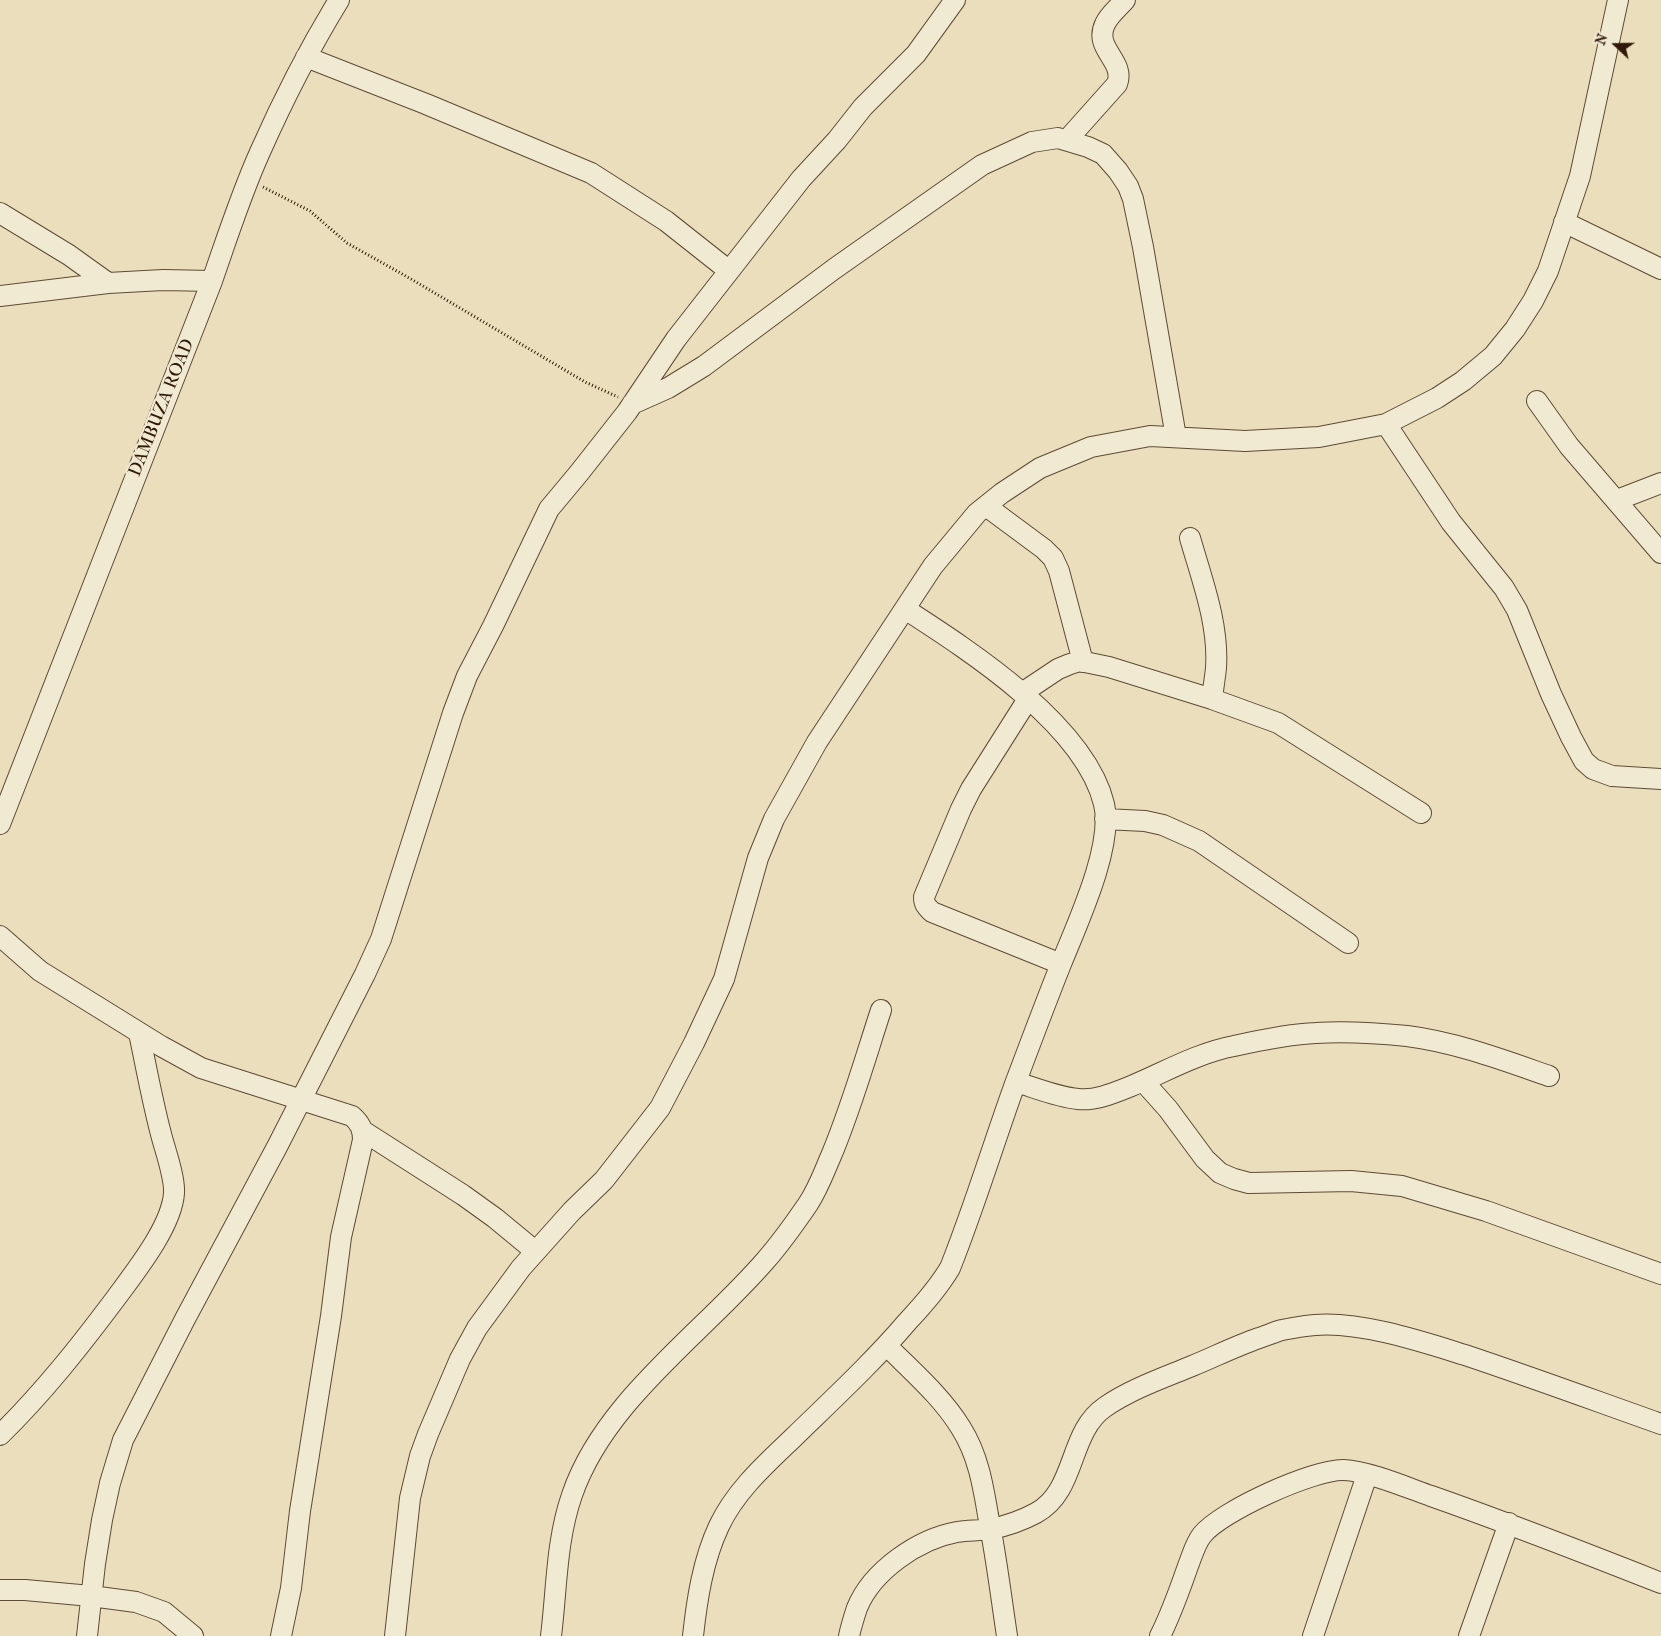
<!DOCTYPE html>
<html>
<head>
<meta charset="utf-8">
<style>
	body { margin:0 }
	#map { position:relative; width:1661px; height:1636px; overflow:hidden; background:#eadebc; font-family:"IM FELL French Canon",serif }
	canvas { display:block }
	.north { position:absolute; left:1591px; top:20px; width:50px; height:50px; -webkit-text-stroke:4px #f1ead3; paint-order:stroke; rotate:291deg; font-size:14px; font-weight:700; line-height:20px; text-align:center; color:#311907 }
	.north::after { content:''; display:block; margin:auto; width:18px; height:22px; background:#311907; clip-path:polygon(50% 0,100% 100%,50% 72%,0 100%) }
</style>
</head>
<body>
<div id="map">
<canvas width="1661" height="1636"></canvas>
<div class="north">N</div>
</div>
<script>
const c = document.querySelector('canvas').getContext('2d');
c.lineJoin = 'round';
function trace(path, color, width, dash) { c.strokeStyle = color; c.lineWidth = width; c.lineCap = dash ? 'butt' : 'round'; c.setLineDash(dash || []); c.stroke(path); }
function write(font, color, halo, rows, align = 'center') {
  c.font = font + ' "IM FELL French Canon",serif'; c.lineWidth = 4.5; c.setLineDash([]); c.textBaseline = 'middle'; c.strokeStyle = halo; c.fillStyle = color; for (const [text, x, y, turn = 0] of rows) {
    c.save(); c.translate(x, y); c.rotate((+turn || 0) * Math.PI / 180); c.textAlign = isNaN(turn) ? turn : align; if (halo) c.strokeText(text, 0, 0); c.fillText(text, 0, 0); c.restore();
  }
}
const path = new Path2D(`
	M263,187l47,24 37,32 64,36 174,103 33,15`);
const minor = new Path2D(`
	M306,57l120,47 165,69 75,48 62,49
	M1067,140l50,-56c9,-23 -24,-35 -12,-60 4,-9 13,-16 20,-24
	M0,213l69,42 39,28
	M1564,222l97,47
	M0,296l108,-13 55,-3 49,1
	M1537,401l32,45 92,107
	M632,404l36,-16 36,-22 130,-97 148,-104 50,-23 26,-4 30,9 15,7 15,17 10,15 5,13 10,48 33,190
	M1386,424l65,98 53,66 13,22 34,84 20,43 13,24 9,8 19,7 49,3
	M1617,500l44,-17
	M986,506l58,43 9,9 6,13 24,91
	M1190,538c12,42 29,86 26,130 -1,10 -3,21 -4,31
	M1022,693l36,-24 12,-5 10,-3 29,6 103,32 66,24 143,90
	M1028,699l-57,90 -10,20 -37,88c0,8 3,10 8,15l129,52
	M1105,819l40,2 18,4 36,16 149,102
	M0,824l212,-543c15,-43 29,-87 48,-129 23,-52 49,-103 79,-152
	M0,936l40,35 121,75 40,22 151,48c8,7 11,13 11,24l-22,97 -10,79 -31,195 -9,77 -10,48
	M1143,1081l25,28 37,50 15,14 14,6 15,4 102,-2 51,5 84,25 175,63
	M1016,1082c20,6 41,15 62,17 17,2 36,-6 51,-12 34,-14 68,-34 105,-41 27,-6 55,-12 82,-13 30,-2 61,0 91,3 48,6 96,24 142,40
	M363,1131l100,64 32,23 40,33
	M887,1346c26,26 55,51 74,82 17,27 22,57 27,87 8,40 13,81 19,121
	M0,1435c43,-42 80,-89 116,-137 19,-26 56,-72 58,-105 1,-16 -9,-43 -13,-59 -9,-34 -15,-68 -22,-101
	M0,1590h25l66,6 45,6 28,10 29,24
	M87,1636l8,-72 7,-44 8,-37 13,-43 62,-121 93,-174 87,-171 16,-35 72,-226 14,-37 26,-50 56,-117 30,-36 48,-61 49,-73 125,-160 36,-39 26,-33 53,-53 39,-54
	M395,1636l15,-138 10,-42 8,-22 32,-75 17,-31 44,-60 51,-57 32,-31 56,-72 34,-65 30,-64 34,-121 16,-39 43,-77 116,-176 44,-53 25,-20 38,-25 51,-21 59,-11 95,5 74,-4 67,-13 51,-26 26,-17 30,-25 22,-27 18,-28 15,-30 32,-95 38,-176
	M551,1636c6,-48 5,-95 21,-141 32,-94 130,-161 193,-234 16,-18 30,-38 43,-57 10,-15 16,-32 23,-48 20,-47 34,-97 50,-146
	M693,1636c4,-37 10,-76 26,-110 17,-36 47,-62 75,-89 39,-38 79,-75 114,-116 16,-17 30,-33 42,-53 24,-60 43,-123 65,-184 15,-40 30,-80 46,-120 16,-40 53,-118 43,-160 -19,-79 -134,-153 -199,-195
	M849,1636c2,-9 5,-19 8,-28 15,-37 61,-69 100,-76 11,-2 22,-1 34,-3 15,-3 32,-9 45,-16 41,-22 32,-81 69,-106 26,-18 58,-29 87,-41 22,-9 44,-20 67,-28 7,-2 15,-6 23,-8 10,-2 22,-4 33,-5 45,-4 108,17 150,30 66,22 131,46 196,69
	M1160,1636c11,-22 20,-47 28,-70 4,-10 7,-22 14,-31 19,-24 112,-66 142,-65 24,1 64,18 87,26 77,27 154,57 230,87
	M1313,1636l54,-161
	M1469,1636l40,-113`);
const streetNames = [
	["DAMBUZA ROAD",162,408,-68]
];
trace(minor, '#5f4a34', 22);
trace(path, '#311907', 3, [1, 2.5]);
trace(minor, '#f1ead3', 20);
write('18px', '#311907', '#f1ead3', streetNames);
</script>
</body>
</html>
